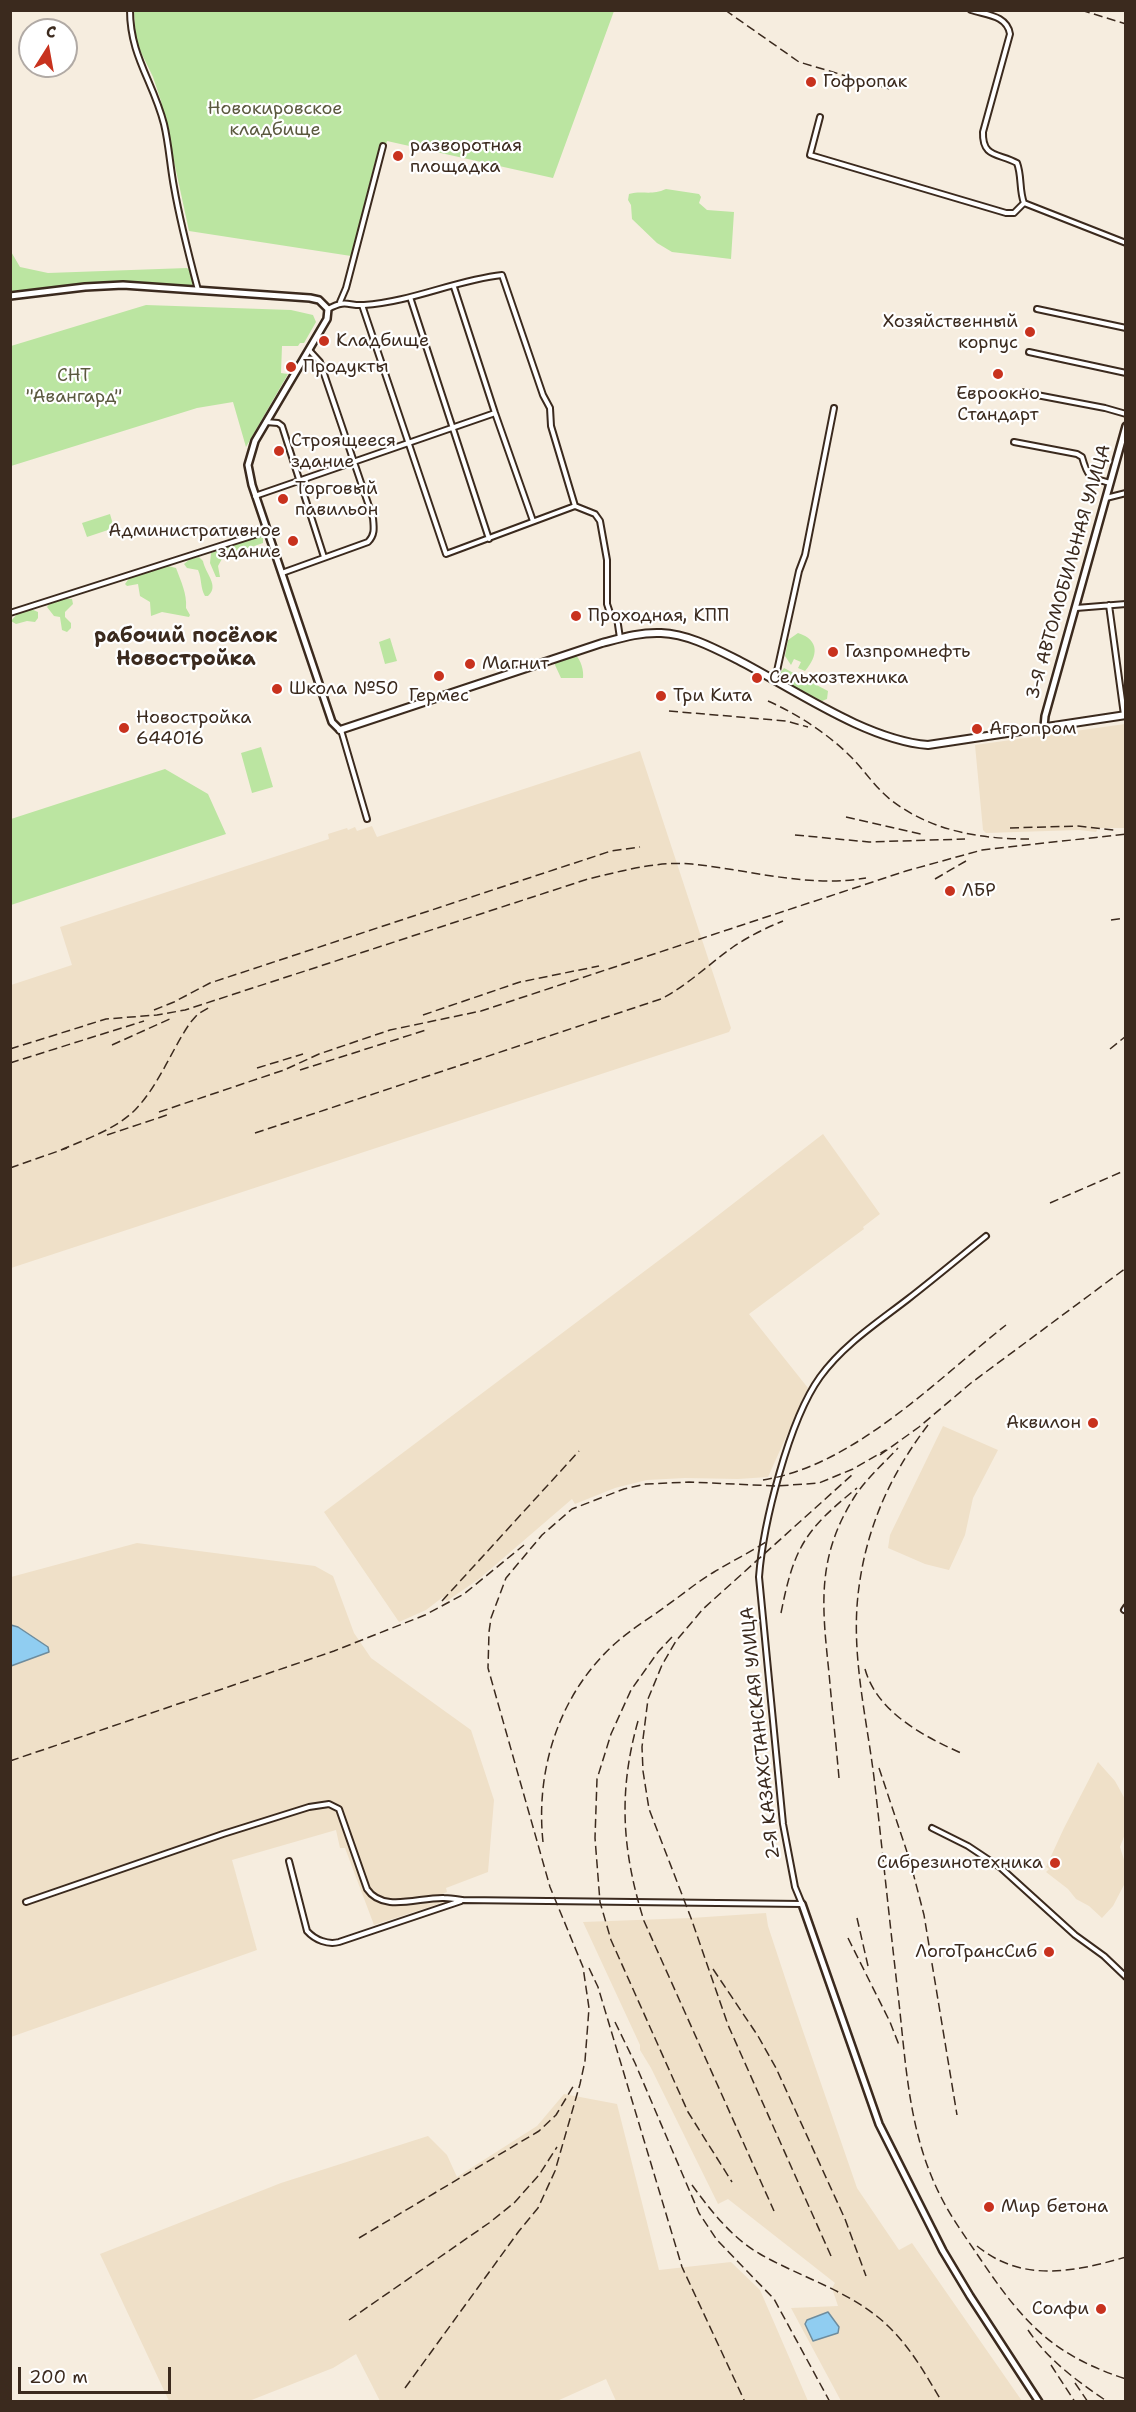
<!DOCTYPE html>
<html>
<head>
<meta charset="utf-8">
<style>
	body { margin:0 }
	#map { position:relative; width:1136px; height:2412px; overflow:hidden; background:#f6eddf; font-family:"Shantell Sans",sans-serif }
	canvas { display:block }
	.frame { position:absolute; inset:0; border:12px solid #3b2a1e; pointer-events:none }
	.north { position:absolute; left:18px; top:18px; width:60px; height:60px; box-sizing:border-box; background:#fff; border:2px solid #b1aaa5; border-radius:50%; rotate:11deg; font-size:16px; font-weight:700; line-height:24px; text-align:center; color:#3b2a1e }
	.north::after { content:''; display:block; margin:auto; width:21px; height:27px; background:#c8321e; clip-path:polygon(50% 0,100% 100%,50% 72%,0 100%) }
	.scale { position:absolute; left:18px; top:2367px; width:153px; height:27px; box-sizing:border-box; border:3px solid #3b2a1e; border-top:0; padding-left:8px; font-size:18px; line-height:21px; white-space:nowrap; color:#3b2a1e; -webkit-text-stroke:4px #fff; paint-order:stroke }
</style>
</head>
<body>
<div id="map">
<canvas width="1136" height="2412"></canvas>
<div class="frame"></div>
<div class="north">С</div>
<div class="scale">200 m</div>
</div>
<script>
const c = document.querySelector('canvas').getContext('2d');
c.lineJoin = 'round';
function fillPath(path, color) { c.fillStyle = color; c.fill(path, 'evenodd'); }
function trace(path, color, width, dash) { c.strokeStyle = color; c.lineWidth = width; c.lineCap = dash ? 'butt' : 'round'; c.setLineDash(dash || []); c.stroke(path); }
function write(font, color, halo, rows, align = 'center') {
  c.font = font + ' "Shantell Sans",sans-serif'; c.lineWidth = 4.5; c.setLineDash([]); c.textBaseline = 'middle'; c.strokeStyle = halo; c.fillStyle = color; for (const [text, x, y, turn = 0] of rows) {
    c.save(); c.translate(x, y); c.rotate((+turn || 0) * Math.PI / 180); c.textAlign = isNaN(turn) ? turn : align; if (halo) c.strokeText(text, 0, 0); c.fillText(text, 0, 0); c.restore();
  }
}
const built = new Path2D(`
	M1125,724v104h-27l-2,4 -17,-2 -93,3 -3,-3 -8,-85z
	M640,751l91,277 -2,4 -718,236v-283l61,-20 -12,-38 269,-88 -1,-5 19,-6 1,2 7,-3 2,4 15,-5 5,11z
	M823,1134l57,80 -17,13 1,2 -115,85 59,74 -40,89 -30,2 -53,-1 -38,2 -32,8 -40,16 -3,-5 -93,80 -32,22 -4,-4 -17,13 -27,12 -75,-110 370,-278z
	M943,1426l55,24 -25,48 -8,37 -16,35 -24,-6 -37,-16 2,-13z
	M137,1543l178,23 18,10 21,57 17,25 100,72 23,70 -6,72 -42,16 1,4 -5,2 3,8 -71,23 -29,-77h-5l-4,-18 -104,30 25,90 -246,87v-460z
	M1098,1762l17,19 11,20 -1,33 -5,13 5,16v20l-12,23 -11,12 -13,-12 -13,-7 -8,-10 -22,-17 3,-3 -3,-2 18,-39z
	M766,1913l2,13 26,79 63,183 42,62 13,-7 110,158h-181l-50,-93 47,-2 -6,-18 3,-5 -107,-84 -10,5 -67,-136 -11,-18v-5l-57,-123 108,-4z
	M564,2094l53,10 42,166 72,-8 29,28 48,111h-192l-10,-22 -49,22h-177l-24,-47 -23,14 -84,33h-80l-69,-147 181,-71 147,-47 19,19 10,22 80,-51z`);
const green = new Path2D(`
	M134,11h480l-61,167 -166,-37 -6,21h-6l-24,94 -162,-25 -28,-130 -8,-24 -17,-35z
	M666,189l33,5 2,3 -2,6 8,7 27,2 -3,47 -59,-7 -15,-9 -25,-24 -1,-14 -3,-5 1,-6c14,-4 21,2 37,-5z
	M10,250l10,17 28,6 139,-5 5,4 1,12 -4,4 -71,-7 -107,11z
	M146,305l145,5 22,5 3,7 -12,21h-4l-2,3h-16l-1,27 7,1 -42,73 -13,-45 -36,6 -186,58v-120z
	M110,514l4,14 -27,9 -5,-14z
	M258,537l5,1v5l-40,14 -5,9 2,11h-4l-6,-14 1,-10z
	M199,557l4,4c2,12 17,25 5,35h-3c-5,-9 -3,-17 -7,-26l-11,-2 -3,-4 6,-5z
	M168,566l8,2c5,14 11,25 10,40l4,7 -1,2 -27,-5 -11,4 -1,-14 -10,-6 -2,-12 -11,2 -2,-2 5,-7z
	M64,599h8l1,5 -8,8v5l6,6v5l-4,4 -5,-2 -2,-13 -6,-1 -7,-9 3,-4z
	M31,609l7,3v6l-3,4 -8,-1 -11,3 -5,-3 7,-8z
	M798,633c22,7 20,23 7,38l-7,-3 3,-6 -7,-3 -3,6 -6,-9 3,-16z
	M390,638l7,23 -12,3 -6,-22z
	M575,655c6,4 9,16 8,23h-22l-6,-13v-3z
	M784,668l44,23 -1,8 -5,2 -38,-20 -4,-8z
	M261,747l12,40 -21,6 -11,-40z
	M165,769l43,25 18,40 -215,71v-86z`);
const water = new Path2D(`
	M11,1625l7,2 30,20 1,5 -38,14z
	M828,2312l11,15 -1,6 -25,8 -8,-17 2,-4z`);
const minor = new Path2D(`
	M130,10c0,46 23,71 34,114 5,21 6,42 10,63 6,35 15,69 24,103
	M971,10c15,5 36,5 39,24l-27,98c-1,26 16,21 34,31 5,13 2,27 7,40
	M820,117l-10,38 196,58h8l10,-10 102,40
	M454,287l41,126 38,108
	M410,297l79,242
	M340,302l6,-14 37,-142
	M362,305l84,249 129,-48
	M328,309c19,-10 19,-3 36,-4 47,-3 92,-25 138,-30l41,120 7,13 1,18 24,80
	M1037,309l89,19
	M1029,352l97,21
	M1021,392l84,16 21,6
	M266,422l12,1 4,3 42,131
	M1014,442l63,12 5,3c6,21 7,20 28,26
	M255,496l240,-83
	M1106,498l20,-5
	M575,506l20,8 5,7 7,39v44l3,9 7,5 3,20
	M282,573l86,-31c7,-7 6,-14 5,-24l-53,-156 -11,-12
	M1109,605l15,110
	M1076,608l50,-4
	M10,613l257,-82
	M775,680l24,-109 6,-16 29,-147
	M341,730l26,89
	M1124,1610l2,-3
	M932,1828l36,18 33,22 74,67 29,21 22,21
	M289,1861l18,70c8,9 21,14 32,11l122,-41
	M26,1902l197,-68 86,-27 20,-3 10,5 28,80c16,24 52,8 77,9 6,0 12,1 19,2l339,4 -7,-17 -12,-63 -24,-247c4,-53 30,-157 61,-200 23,-32 57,-54 88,-78 27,-21 52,-42 78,-63`);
const tertiary = new Path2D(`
	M10,296l75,-9 38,-2 187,13 9,2 9,9 -1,10 -72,122 -7,24 4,20 80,237 8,8
	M1044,727l1,-11 81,-290
	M802,1904l77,220 64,127 27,45 69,106`);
const secondary = new Path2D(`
	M340,730l262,-87c19,-5 39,-11 59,-10 27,1 53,15 77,27 56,29 128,80 190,85l198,-30`);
const rail = new Path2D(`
	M725,10l74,52 91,27
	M1081,10l45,14
	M768,701c31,14 62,34 86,59 12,13 23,29 37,40 40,31 89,39 138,39
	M669,711l117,10 22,6
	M846,817l79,18
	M1010,828l68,-2 36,4
	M795,835l74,7 96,-3
	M935,879l31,-18
	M1111,920l15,-2
	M154,1010l20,-8 36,-19 401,-132 29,-4
	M423,1015l97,-33 79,-16
	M112,1045l60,-27
	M10,1049l96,-30 51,-4 28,-5 403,-131c34,-8 68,-18 104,-15 58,6 116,24 174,14
	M1110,1049l16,-13
	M10,1063l134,-42
	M257,1068l46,-14
	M300,1070l126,-40
	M159,1112l125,-42 35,-16 71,-24 91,-19 425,-140 76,-21 144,-16
	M255,1133l406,-134c27,-14 48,-35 72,-52 16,-11 33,-19 50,-26
	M107,1135l63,-21
	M61,1150c25,-11 55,-21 74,-40 24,-25 36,-59 55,-87l8,-9 12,-7
	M10,1168l57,-20
	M1050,1203l76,-33
	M928,1425c-39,51 -63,106 -70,170 -7,64 10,128 17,191 8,70 15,139 23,208 8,69 10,139 43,203 11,22 26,42 40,63 42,62 71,95 145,119
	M880,1455l39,-28 52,-44 155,-115
	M763,1480c92,-15 172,-99 243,-155
	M442,1601l137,-150
	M781,1613c13,-66 24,-83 76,-125
	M672,1637l-14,15 -27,38 -20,44 -14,45 -2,59 5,64 11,38 77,172 44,70
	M865,1669c12,43 58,67 96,84
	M638,1721c-20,71 -16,130 6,200l130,290
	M10,1761l324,-110 91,-36 39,-21 60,-49
	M879,1768l31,93 14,54 33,200
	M839,1778c-3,-35 -7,-70 -10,-105 -7,-67 -13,-116 26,-177 12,-18 28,-32 43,-48
	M543,1842c-8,-75 18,-152 75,-201 15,-13 32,-23 48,-35 16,-11 31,-24 48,-34 18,-11 37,-20 55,-32
	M857,1918l11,48
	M848,1938l42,84 9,23
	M589,1968l9,19 84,280 63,135
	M713,1969l45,67 18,32 69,151 21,57
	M615,2022l20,41 64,150 18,27 57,59 56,103
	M692,2185c19,26 40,53 68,69 42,24 93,38 128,72 23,22 38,49 54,76
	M359,2238l180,-107 17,-16 18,-30
	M977,2246c45,37 97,26 149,11
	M831,2256l-103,-231 -37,-107 -42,-109 -6,-38 -1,-24 6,-48 14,-34 14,-24 27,-32 150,-135
	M349,2320l140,-97 25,-20 25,-28 18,-28
	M1028,2330c21,31 49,51 80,72
	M1051,2365l24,37
	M1075,2383l13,19
	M405,2388l114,-157 19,-23 17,-37 25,-87 5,-23 4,-53 -6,-41 -33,-80 -62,-219 1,-36 2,-14 15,-40 36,-43 30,-26 52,-20 22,-5 43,-2 88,4 42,-3 34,-14 33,-19`);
const markers = [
	[811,82,6,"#c8321e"],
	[398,156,6,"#c8321e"],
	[1030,332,6,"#c8321e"],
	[324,341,6,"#c8321e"],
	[291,367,6,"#c8321e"],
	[998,374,6,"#c8321e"],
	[279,451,6,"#c8321e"],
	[283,499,6,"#c8321e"],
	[293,541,6,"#c8321e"],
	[576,616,6,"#c8321e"],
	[833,652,6,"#c8321e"],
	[470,664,6,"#c8321e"],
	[439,676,6,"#c8321e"],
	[757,678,6,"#c8321e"],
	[277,689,6,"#c8321e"],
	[661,696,6,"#c8321e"],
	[124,728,6,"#c8321e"],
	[977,729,6,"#c8321e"],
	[950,891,6,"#c8321e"],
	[1093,1423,6,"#c8321e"],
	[1055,1863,6,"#c8321e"],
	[1049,1952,6,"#c8321e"],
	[989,2207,6,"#c8321e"],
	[1101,2309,6,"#c8321e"]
];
const poiNames = [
	["Гофропак",823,82],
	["разворотная",410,146],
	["площадка",410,167],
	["Хозяйственный",1018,322,"right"],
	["корпус",1018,343,"right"],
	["Кладбище",336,341],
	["Продукты",303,367],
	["Евроокно",998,394,"center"],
	["Стандарт",998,415,"center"],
	["Строящееся",291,441],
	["здание",291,462],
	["Торговый",295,489],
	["павильон",295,510],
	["Административное",281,531,"right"],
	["здание",281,552,"right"],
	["Проходная, КПП",588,616],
	["Газпромнефть",845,652],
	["Магнит",482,664],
	["Сельхозтехника",769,678],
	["Школа №50",289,689],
	["Гермес",439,696,"center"],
	["Три Кита",673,696],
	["Новостройка",136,718],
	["644016",136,739],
	["Агропром",989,729],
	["ЛБР",962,891],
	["Аквилон",1081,1423,"right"],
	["Сибрезинотехника",1043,1863,"right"],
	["ЛогоТрансСиб",1037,1952,"right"],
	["Мир бетона",1001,2207],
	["Солфи",1089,2309,"right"]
];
const parkNames = [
	["Новокировское",275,109],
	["кладбище",275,130],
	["СНТ",74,376],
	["\"Авангард\"",74,397]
];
const streetNames = [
	["3-Я АВТОМОБИЛЬНАЯ УЛИЦА",1069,572,-74],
	["2-Я КАЗАХСТАНСКАЯ УЛИЦА",761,1733,-96]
];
const neighbourhoodNames = [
	["рабочий посёлок",186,637],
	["Новостройка",186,660]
];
fillPath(built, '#efe0c8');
fillPath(green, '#bbe5a1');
fillPath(water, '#90cdf1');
trace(water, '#6e8c9d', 1.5);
trace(minor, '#3b2a1e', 8);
trace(tertiary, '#3b2a1e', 10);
trace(secondary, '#3b2a1e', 10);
trace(minor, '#fff', 4);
trace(tertiary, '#fff', 5);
trace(secondary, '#fff', 6);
trace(rail, '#3b2a1e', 1.5, [9, 4.5]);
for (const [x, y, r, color] of markers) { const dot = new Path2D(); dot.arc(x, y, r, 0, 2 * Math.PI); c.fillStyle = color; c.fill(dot); trace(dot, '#fff', 2); }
write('18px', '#3b2a1e', '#fff', poiNames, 'left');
write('18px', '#5b593f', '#fff', parkNames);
write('18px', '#3b2a1e', '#fff', streetNames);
write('bold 20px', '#3b2a1e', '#fff', neighbourhoodNames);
</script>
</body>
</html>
